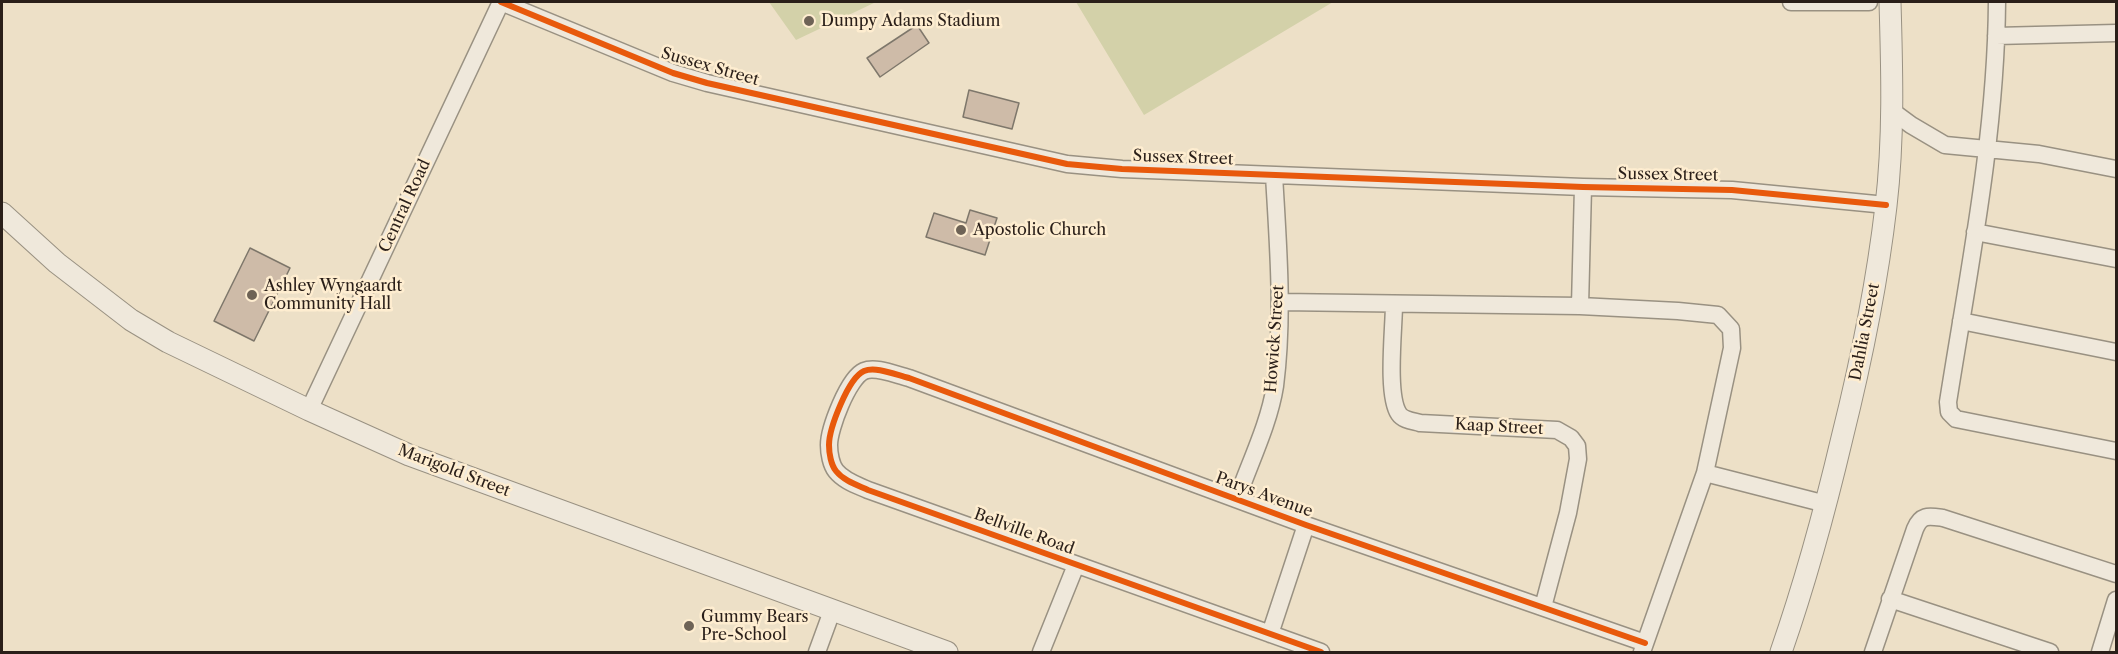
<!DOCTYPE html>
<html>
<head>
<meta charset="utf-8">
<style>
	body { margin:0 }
	#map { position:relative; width:2118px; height:654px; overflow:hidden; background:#ede0c7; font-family:"Libre Caslon Text",serif }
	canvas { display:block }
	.frame { position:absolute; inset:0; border:3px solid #2a1f19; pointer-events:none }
</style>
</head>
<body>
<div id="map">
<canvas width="2118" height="654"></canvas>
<div class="frame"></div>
</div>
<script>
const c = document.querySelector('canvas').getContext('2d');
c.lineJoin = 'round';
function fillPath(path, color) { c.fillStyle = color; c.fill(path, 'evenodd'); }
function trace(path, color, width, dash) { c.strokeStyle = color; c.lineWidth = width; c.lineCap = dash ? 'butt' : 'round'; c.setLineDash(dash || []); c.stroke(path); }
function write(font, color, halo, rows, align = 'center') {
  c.font = font + ' "Libre Caslon Text",serif'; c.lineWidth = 5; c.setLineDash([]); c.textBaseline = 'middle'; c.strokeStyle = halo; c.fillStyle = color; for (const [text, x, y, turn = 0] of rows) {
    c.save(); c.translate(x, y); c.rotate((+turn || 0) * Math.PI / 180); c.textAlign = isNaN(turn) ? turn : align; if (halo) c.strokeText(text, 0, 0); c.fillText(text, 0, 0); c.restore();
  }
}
const green = new Path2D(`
	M769,2h107l-80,38z
	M1076,2h257l-189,113z`);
const building = new Path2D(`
	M917,25l12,18 -49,34 -13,-19z
	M969,90l50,13 -7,26 -49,-12z
	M970,210l27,8 -12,37 -59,-18 8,-24 32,10z
	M250,248l40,20 -36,73 -40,-20z`);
const minor = new Path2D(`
	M501,2l172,71 34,10 360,81 55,5 461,18 149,3 154,15
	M1791,2h78
	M1997,2c-1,134 -28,267 -49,400l1,10 7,7 160,32
	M1996,36l120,-3
	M1892,111l19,14 34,20 94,9 77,15
	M1975,232l141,27
	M1281,302l299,4 98,5 40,4 13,14 1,19 -27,125 -63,179
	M1394,304c0,24 -8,91 5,110 4,6 14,7 21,9l137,7 14,8 6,8 1,13 -10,54 -25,94
	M1580,306l3,-119
	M1961,321l155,31
	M309,410l192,-408
	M1705,473l121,31
	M1237,499c13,-37 32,-75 38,-113 9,-71 3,-141 -1,-211
	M1890,599l160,53
	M1270,634l36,-109
	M817,652l15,-41
	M1041,652l35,-87
	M1321,652l-453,-162c-11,-5 -24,-9 -32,-19 -5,-6 -7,-18 -7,-26 0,-16 19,-67 35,-74 12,-5 32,4 45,7l397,147 339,118
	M1873,652l42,-123c6,-15 14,-13 28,-11l173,56
	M2100,652l16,-52`);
const tertiary = new Path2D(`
	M2,213l55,50 74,57 37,22 141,68 100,45 538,197
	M1781,652c24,-69 44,-142 61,-214 19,-76 35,-154 44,-232 8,-68 6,-136 4,-204`);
const cycleway = new Path2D(`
	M501,2l172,71 34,10 360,81 55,5 461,18 149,3 154,15
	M1321,652l-453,-162c-11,-5 -24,-9 -32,-19 -5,-6 -7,-18 -7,-26 0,-16 19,-67 35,-74 12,-5 32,4 45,7l397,147 339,118`);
const markers = [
	[809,21,6,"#6e6356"],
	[961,230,6,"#6e6356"],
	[252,295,6,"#6e6356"],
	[689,626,6,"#6e6356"]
];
const poiNames = [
	["Dumpy Adams Stadium",821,21],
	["Apostolic Church",973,230],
	["Ashley Wyngaardt",264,286],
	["Community Hall",264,304],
	["Gummy Bears",701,617],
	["Pre-School",701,635]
];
const streetNames = [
	["Sussex Street",710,67,16],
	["Sussex Street",1183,158,2],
	["Sussex Street",1668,175,1],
	["Central Road",405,206,-65],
	["Dahlia Street",1865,332,-79],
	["Howick Street",1275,339,-86],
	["Kaap Street",1499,427,3],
	["Marigold Street",454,471,21],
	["Parys Avenue",1264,495,20],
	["Bellville Road",1024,532,20]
];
fillPath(green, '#d3d1a9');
fillPath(building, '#cebba8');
trace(building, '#7e776b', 1.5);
trace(minor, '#999182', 19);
trace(tertiary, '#999182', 23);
trace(minor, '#efe8db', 16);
trace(tertiary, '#efe8db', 21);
trace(cycleway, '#e8590c', 6);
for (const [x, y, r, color] of markers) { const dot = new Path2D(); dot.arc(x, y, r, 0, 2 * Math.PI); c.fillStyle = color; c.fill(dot); trace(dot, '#feedd0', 2); }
write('16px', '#2a1f19', '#feedd0', poiNames, 'left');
write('16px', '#2a1f19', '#feedd0', streetNames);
</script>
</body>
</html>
